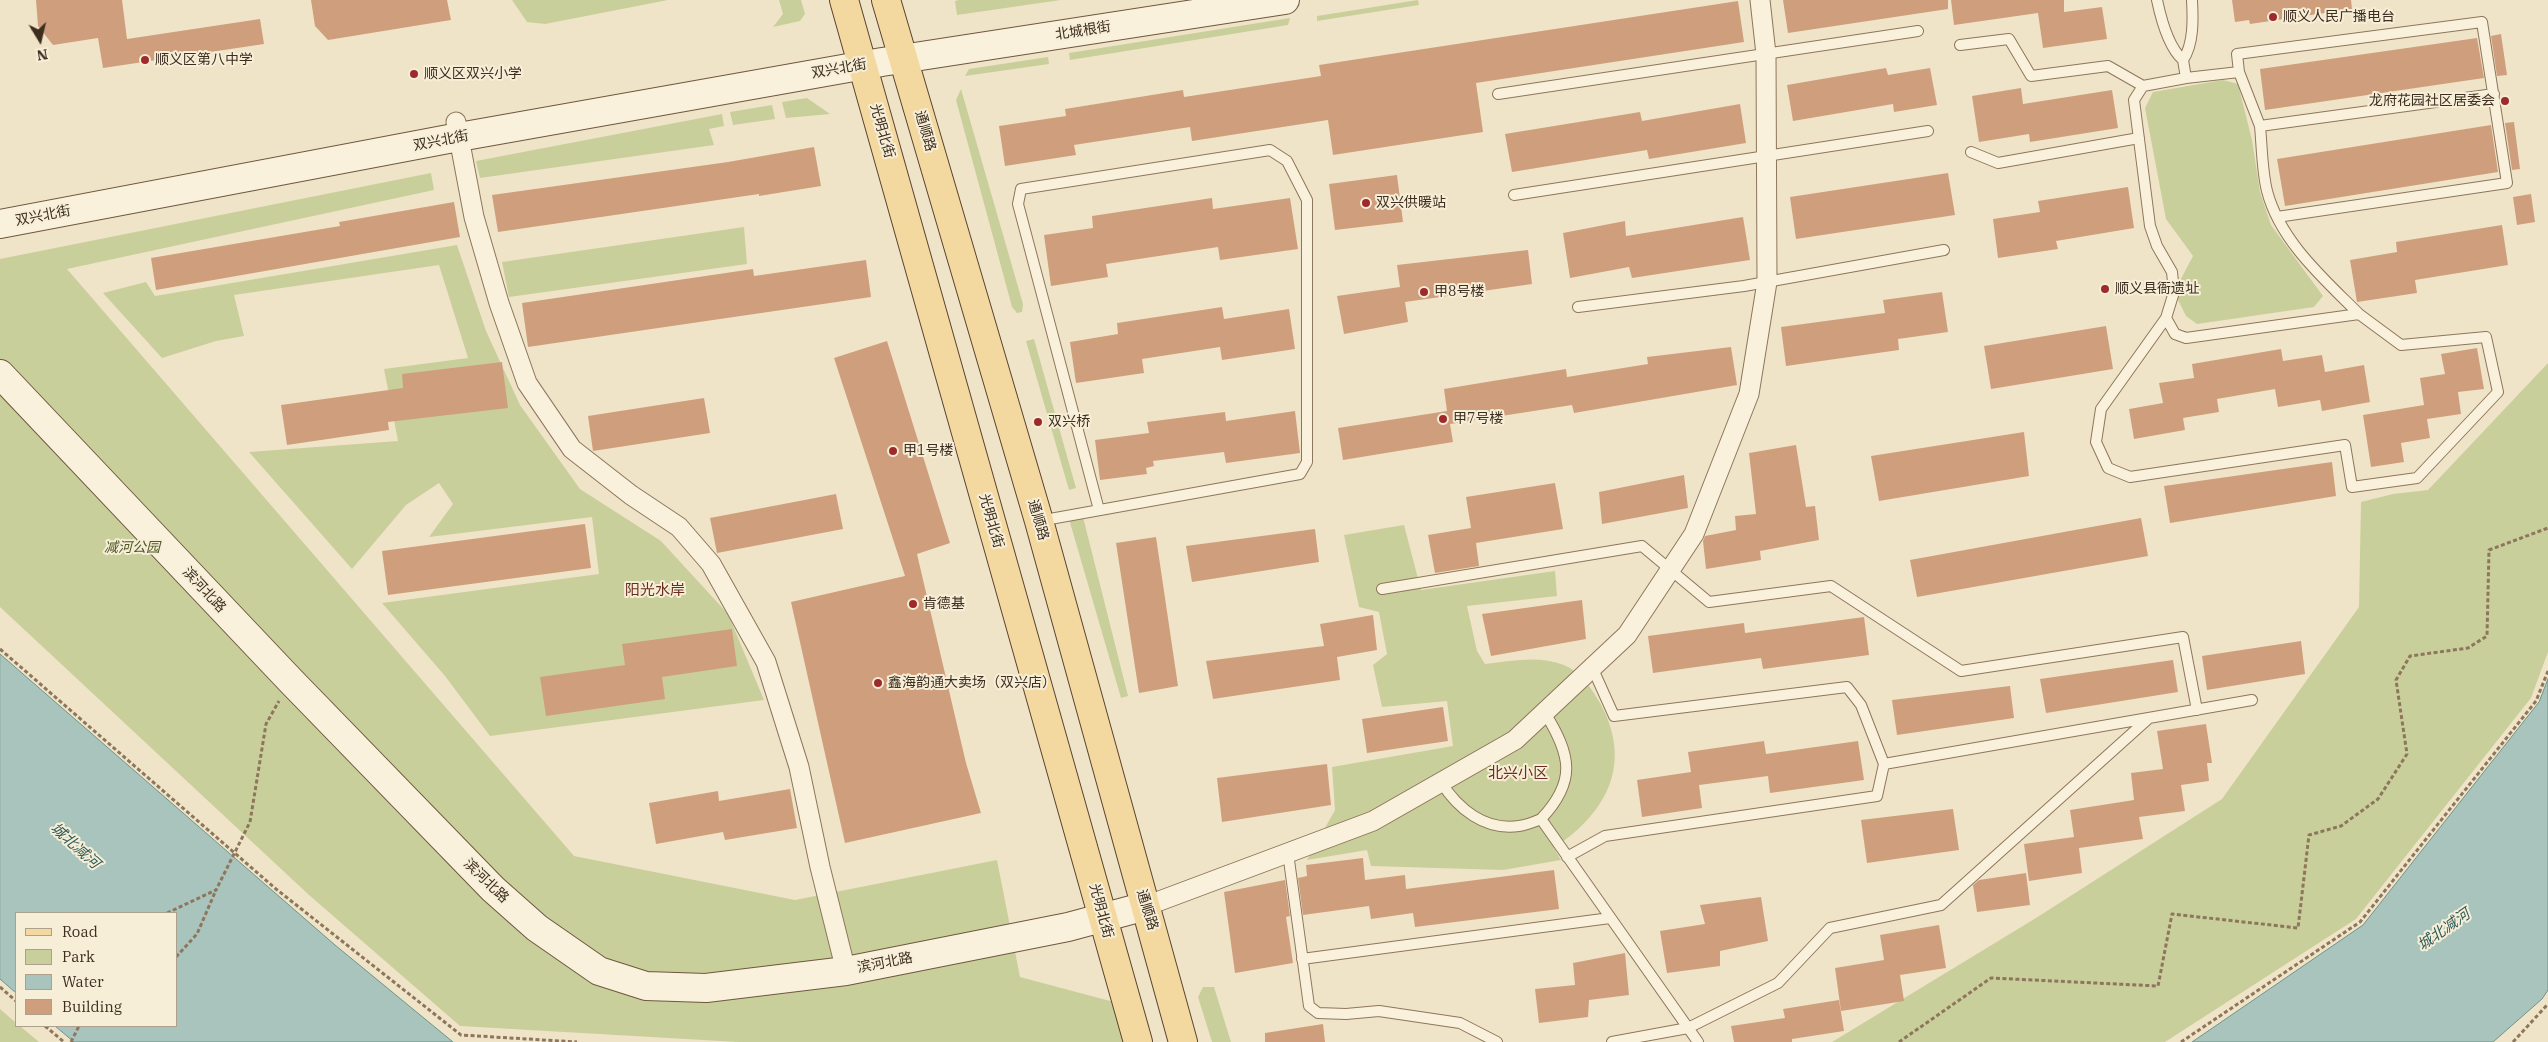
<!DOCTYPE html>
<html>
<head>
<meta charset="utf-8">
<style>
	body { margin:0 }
	#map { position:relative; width:2548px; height:1042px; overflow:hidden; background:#f0e4c8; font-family:"IBM Plex Serif",serif }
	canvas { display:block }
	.legend { position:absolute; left:15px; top:912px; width:162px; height:115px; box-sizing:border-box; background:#f7eed8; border:1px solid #ada18e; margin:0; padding:6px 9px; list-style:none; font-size:15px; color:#3d2e20 }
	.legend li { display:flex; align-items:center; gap:10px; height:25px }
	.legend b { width:25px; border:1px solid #ada18e }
	.north { position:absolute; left:15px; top:15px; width:50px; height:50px; -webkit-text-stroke:4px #f7eed8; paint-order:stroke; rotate:171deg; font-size:14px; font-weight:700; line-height:20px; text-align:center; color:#3d2e20 }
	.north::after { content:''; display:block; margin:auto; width:18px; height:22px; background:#3d2e20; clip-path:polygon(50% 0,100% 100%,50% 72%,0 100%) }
</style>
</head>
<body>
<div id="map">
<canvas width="2548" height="1042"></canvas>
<ul class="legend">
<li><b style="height:6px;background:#f3d9a0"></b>Road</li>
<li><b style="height:14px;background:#c9cf9b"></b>Park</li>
<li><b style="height:14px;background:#a9c4bc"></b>Water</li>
<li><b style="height:14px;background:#cf9f7d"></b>Building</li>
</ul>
<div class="north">N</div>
</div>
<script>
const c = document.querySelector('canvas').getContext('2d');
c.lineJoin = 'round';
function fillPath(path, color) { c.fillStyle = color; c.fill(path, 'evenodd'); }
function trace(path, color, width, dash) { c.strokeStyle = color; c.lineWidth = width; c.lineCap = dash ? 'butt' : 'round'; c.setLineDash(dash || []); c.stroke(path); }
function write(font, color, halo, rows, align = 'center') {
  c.font = font + ' "IBM Plex Serif","Noto Sans SC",serif'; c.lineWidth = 4; c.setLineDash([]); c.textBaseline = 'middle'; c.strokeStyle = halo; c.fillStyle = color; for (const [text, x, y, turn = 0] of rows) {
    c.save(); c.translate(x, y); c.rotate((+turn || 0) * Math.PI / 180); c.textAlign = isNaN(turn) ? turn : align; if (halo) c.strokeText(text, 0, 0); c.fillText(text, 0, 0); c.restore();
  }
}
const green = new Path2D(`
	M512,0h156l-123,24 -18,-2z
	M779,0h22l4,14 -5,7 -27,6 10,-13z
	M959,0h102l-104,15 -2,-14z
	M1418,0l1,5 -102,16v-5z
	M1290,18l-2,7 -218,35 -1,-7z
	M1048,57l1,7 -84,12 4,-7z
	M2223,80l15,4 14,56 8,52 11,33 52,71 -9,11 -117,17 -11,-8 -12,-24 19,-36 -27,-37 -21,-111 8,-16z
	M961,89l62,215 -1,8 -5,1 -5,-6 -56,-207z
	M807,98l23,16 -44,4 -4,-16z
	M772,105l3,14 -42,6 -3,-13z
	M722,114l2,12 -15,3 5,16 -234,33 -4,-17z
	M431,173l3,17 -367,79 507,587 221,44 202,-40 23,117 94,25 12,40h-388l-278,-16 -151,-131 -309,-288v-348z
	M744,227l3,37 -238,33 -7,-35z
	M457,245l29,86 34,74 60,84 81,52 67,73 36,86 -274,36 -45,-60 -63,-73 217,-29 -7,-57 -163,20 24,-33 -14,-21 -33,22 -54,64 -103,-117 149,-11 -14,-72 84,-11 -29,-93 -205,30 10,41 -28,5 -54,17 -59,-65 43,-11 9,14z
	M1034,339l42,149 -7,2 -43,-149z
	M2548,363v289l-17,46 -175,221 -191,123h-333l204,-124 186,-119 137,-192 2,-105 32,-8 35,-4z
	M1083,517l45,179 -7,2 -52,-179z
	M1404,525l17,65 134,-19 2,25 -90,10 10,45 8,13c27,-3 54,-9 79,1 18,8 27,23 36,38 33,60 8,109 -46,145l7,12 -58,10 -132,-4 -4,-16 -60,10 28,-50 -3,-43 121,-21 -6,-45 -65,6 -9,-42 14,-11 -8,-42 -20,-5 -15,-72z
	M1203,987h11l17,55h-19l-14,-45z
	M0,1009l16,14v3h4l19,16h-39z`);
const water = new Path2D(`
	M0,654l335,291 118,97h-379l-19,-16h121v-113h-160v80l-16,-14z
	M2548,679v311l-6,9 -49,43h-301l171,-117 176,-223z`);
const building = new Path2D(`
	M36,0h86l5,39 133,-20 4,25 -161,24 -5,-30 -45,7 -15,-19z
	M311,0h136l4,20 -123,20 -13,-14z
	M1783,0h165v9l-160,24z
	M1951,0h113v12l38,-5 5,32 -64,9 -5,-35 -84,12z
	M2232,0h119l1,9 -102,15 -1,-4 -14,2z
	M1738,1l6,41 -268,41 7,49 -150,23 -5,-35 -136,21 -2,-14 -116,18 2,10 -71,11 -6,-40 67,-10 -1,-7 118,-19 1,7 137,-21 -2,-11z
	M2501,34l6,41 -10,1 -6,-40z
	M2477,38l7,40 -219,32 -5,-41z
	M1886,68l2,7 42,-7 7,37 -43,7 -1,-8 -100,17 -6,-36z
	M2021,88l2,16 89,-14 6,38 -88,14 -1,-8 -50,8 -7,-46z
	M1740,104l6,39 -97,16 -2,-9 -135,22 -7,-38 135,-22 2,9z
	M2514,122l6,47 -8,1 -7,-47z
	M2491,125l7,47 -213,34 -8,-47z
	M814,147l7,39 -62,10v-2l-261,38 -6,-37 236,-33z
	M1948,173l7,42 -159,24 -6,-42z
	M1397,175l6,47 -68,8 -6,-46z
	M2128,187l6,41 -78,13 2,8 -60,9 -5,-39 47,-7 -2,-11z
	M2531,194l4,28 -18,3 -4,-28z
	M1212,198l1,11 77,-11 8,51 -78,11 -2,-13 -112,17 2,13 -57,9 -7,-51 49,-7 -1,-12z
	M454,202l6,35 -304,53 -5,-32 189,-32 -1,-4z
	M1743,217l7,43 -118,18 -3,-11 -59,11 -7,-45 62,-12 1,15z
	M2502,225l6,40 -93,15 2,13 -60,9 -7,-42 47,-8 -1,-10z
	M1528,250l4,34 -127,18 3,20 -64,12 -7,-38 63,-9 -3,-22z
	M866,260l5,37 -343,50 -6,-44 231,-34 1,7z
	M1942,292l6,40 -50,7 1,11 -113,16 -5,-39 104,-14 -2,-13z
	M1222,307l2,12 65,-10 6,40 -73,11 -2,-13 -78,12 2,14 -68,10 -6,-41 48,-8 -1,-11z
	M2106,326l7,43 -122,20 -7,-43z
	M887,341l63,202 -33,11 49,209 15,50 -136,30 -54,-241 114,-26 -71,-218z
	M1731,347l6,38 -163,28 -2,-8 -122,19 3,18 -110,18 -5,-32 109,-17 -3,-22 122,-20 1,8 81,-13 -1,-7z
	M2477,348l7,41 -26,3 3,22 -34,5 3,19 -29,5 3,19 -33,5 -8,-52 61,-10 -4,-27 25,-4 -4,-20z
	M2281,349l2,12 39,-6 3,17 39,-7 6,37 -48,9 -2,-11 -42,7 -3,-18 -58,10 2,13 -36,6 2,12 -51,9 -5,-30 34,-6 -4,-20 35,-5 -2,-14z
	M502,362l6,46 -120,14 1,8 -102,15 -6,-40 122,-17 -1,-14z
	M704,398l6,35 -117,18 -5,-35z
	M1295,411l5,42 -74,10 -2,-11 -71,9 1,5 -8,2 1,6 -47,6 -5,-40 54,-7 -2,-11 78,-10 1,9z
	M2024,432l5,44 -150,25 -8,-45z
	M1796,445l10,62 9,-1 4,34 -59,11 1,9 -55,9 -3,-28 2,-5 31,-6 -1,-14 21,-2 -7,-61z
	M2332,462l4,34 -166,27 -6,-37z
	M1684,475l4,33 -86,16 -3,-32z
	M1555,483l8,46 -87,14 3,23 -44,7 -7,-38 43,-7 -5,-31z
	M836,494l7,35 -126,24 -7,-35z
	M2141,518l7,38 -231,41 -7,-37z
	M585,524l6,44 -203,27 -6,-44z
	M1315,529l4,33 -127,20 -6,-36z
	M1156,537l22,149 -39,7 -23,-150z
	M1582,600l4,39 -95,17 -9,-42z
	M1373,615l4,35 -40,7 3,23 -127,19 -7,-38 118,-15 -4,-22z
	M1864,617l5,38 -106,14 -2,-11 -108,15 -5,-37 96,-13 1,10z
	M732,629l5,37 -75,11 3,22 -119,17 -6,-39 85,-12 -3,-21z
	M2301,641l4,33 -98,16 -5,-34z
	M2173,660l5,32 -132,21 -6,-34z
	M2010,686l4,32 -117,17 -5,-35z
	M1443,707l5,34 -81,12 -5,-34z
	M2206,724l6,39h-5l2,18 -28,4 4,26 -46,6 4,22 -64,9 3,25 -53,8 -5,-37 50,-7 -4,-27 64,-10 -3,-27 32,-4 -6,-38z
	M1764,741l2,13 92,-13 6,39 -94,13 -2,-17 -69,9 3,23 -60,9 -5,-37 54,-8 -3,-20z
	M1327,764l4,41 -109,17 -5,-44z
	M790,789l7,39 -72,12 -2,-8 -67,12 -7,-41 69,-12 1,10z
	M1953,809l6,41 -92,13 -6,-43z
	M1363,858l2,22 40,-5 1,14 148,-19 5,39 -144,18 -2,-14 -42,6 -2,-13 -66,9 -5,-37 9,-2 -1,-11z
	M2026,873l4,32 -53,7 -4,-27 6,-5z
	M1285,880l5,36 -4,1 7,46 -58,10 -11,-81z
	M1761,897l7,44 -48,10v15l-53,7 -7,-42 45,-7 -5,-19z
	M1939,925l7,43 -46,7 4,26 -63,10 -6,-43 49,-8 -4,-25z
	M1625,953l4,42 -40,5 -1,17 -49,6 -4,-34 40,-4 -2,-22z
	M1839,1000l5,31 -52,8v3h-58l-3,-16 54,-8 -2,-9z
	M1323,1024l2,18h-60v-9z`);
const path = new Path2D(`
	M0,649l276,240 185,146 116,7
	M250,822l16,-98 13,-23
	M176,957l21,-23 19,-44
	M0,987l16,14
	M45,1026l19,16
	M71,1042l8,-16
	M1899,1042l92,-64 167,8 14,-72 126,14 11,-93 32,-9 37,-27 29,-45 -11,-74 14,-24 58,-8 19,-12 2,-86 59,-22
	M2181,1042l179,-120 176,-221 12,-30
	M2513,1042l35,-38`);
const lane = new Path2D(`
	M2157,0c4,19 11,47 26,60 11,-16 10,-42 9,-60
	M1960,45l49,-6 22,37 77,-10 35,20
	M2239,72l-2,-18 245,-32 25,161 -230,34
	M2186,78l53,-6 21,54 234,-32
	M1498,94l420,-63
	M2260,126c2,21 2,45 7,65 13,50 57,88 92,123
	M1971,152l27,11 141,-25
	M1514,195l414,-64
	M1578,307l166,-21 200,-36
	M2166,318l9,16 11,4 173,-24 42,31 85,-8 12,55 -81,86 -65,9 -7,-42 -215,32 -22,-9 -12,-26 5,-33 65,-91 8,-26 -2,-20 -15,-26 -7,-20 -16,-126 9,-14 43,-8 -3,-18
	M1039,521l261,-47 7,-12v-262l-20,-39 -17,-11 -249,39 -3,15 81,306
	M1382,589l260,-43 67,56 122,-16 130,85 222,-34 14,73
	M1592,667l22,49 233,-29 14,18 23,59
	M1545,713c26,42 32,68 -4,106l157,223
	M1441,782c17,27 44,49 78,44 7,-1 15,-4 22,-7
	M1288,853l21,153 9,7 28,1 33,-3 81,12 37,19
	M1567,857l38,-21 272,-40 7,-32 368,-64
	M1302,959l308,-41
	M1612,1042l76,-14 90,-45 52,-55 111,-23 207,-186`);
const street = new Path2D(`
	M456,122l18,95 25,86 28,80 45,66 59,46 48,32 32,37 55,98 33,105 21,100 26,104
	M1146,906l227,-85 142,-81 112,-105 67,-101 55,-140 18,-112 -1,-228 -6,-54`);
const secondary = new Path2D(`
	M0,224l459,-87 423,-75 403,-62
	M0,374l290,306 203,209 44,39 62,43 47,15 60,2 140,-17 222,-44 78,-21`);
const primary = new Path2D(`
	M844,0l294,1042
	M886,0l153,521 144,521`);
const pathBridge = new Path2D(`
	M167,913l49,-23 34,-68`);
const markers = [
	[2273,17,5,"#9e2a2b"],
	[145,60,5,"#9e2a2b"],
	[414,74,5,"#9e2a2b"],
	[2505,101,5,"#9e2a2b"],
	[1366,203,5,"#9e2a2b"],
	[2105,289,5,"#9e2a2b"],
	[1424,292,5,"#9e2a2b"],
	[1443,419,5,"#9e2a2b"],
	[1038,422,5,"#9e2a2b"],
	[893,451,5,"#9e2a2b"],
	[913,604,5,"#9e2a2b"],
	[878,683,5,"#9e2a2b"]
];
const poiNames = [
	["顺义人民广播电台",2283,17],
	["顺义区第八中学",155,60],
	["顺义区双兴小学",424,74],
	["龙府花园社区居委会",2495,101,"right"],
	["双兴供暖站",1376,203],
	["顺义县衙遗址",2115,289],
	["甲8号楼",1434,292],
	["甲7号楼",1453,419],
	["双兴桥",1048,422],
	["甲1号楼",903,451],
	["肯德基",923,604],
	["鑫海韵通大卖场（双兴店）",888,683]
];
const streetNames = [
	["北城根街",1083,31,-9],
	["双兴北街",839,69,-10],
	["光明北街",882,131,74],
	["通顺路",925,131,74],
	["双兴北街",441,141,-11],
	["双兴北街",43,216,-11],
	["通顺路",1038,520,74],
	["光明北街",991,521,74],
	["滨河北路",204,590,47],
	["滨河北路",486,881,44],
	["通顺路",1147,910,73],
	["光明北街",1101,911,75],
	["滨河北路",885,963,-11]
];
const parkNames = [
	["减河公园",132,548]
];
const neighbourhoodNames = [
	["阳光水岸",655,591],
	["北兴小区",1518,774]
];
const waterNames = [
	["城北减河",75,846,42],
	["城北减河",2444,930,-35]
];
fillPath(green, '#c9cf9b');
fillPath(water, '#a9c4bc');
trace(water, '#6f938a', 1);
fillPath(building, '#cf9f7d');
trace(lane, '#8d765c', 12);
trace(street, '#8d765c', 21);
trace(secondary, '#6f573f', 30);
trace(primary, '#5b4430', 30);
trace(path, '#8d765c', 3, [4, 2.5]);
trace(lane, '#faf1dc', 10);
trace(street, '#faf1dc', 19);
trace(secondary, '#faf1dc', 28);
trace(primary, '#f3d9a0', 28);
trace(pathBridge, '#8d765c', 3, [4, 2.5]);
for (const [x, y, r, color] of markers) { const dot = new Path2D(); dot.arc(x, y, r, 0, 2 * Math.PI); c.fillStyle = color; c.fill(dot); trace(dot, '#f7eed8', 2); }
write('14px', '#3d2e20', '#f7eed8', poiNames, 'left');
write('14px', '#3d2e20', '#f7eed8', streetNames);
write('italic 14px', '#4d5a26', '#f7eed8', parkNames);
write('15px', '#6b2e1e', '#f7eed8', neighbourhoodNames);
write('italic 15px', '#2f5d5a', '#f7eed8', waterNames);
</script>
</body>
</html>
